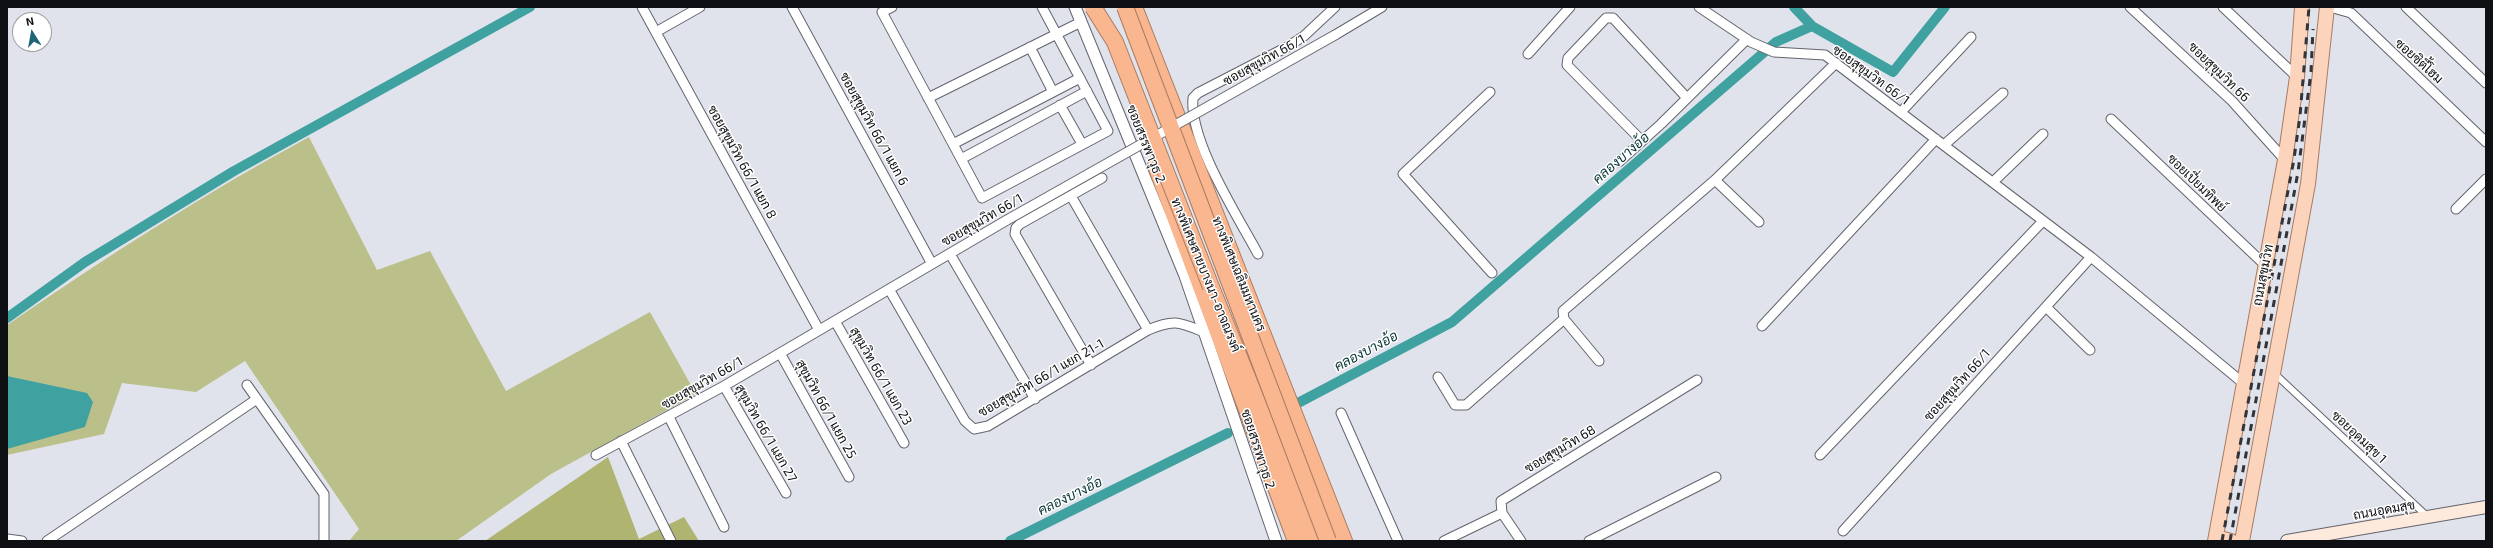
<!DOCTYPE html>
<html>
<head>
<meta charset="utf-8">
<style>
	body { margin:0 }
	#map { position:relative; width:2493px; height:548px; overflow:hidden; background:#e0e3ec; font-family:"Exo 2",sans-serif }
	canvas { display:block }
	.frame { position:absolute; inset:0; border:8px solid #0f1013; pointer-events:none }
	.north { position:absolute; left:12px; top:12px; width:40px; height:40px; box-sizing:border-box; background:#fff; border:1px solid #9f9fa1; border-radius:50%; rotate:349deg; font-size:11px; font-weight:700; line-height:16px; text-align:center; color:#0f1013 }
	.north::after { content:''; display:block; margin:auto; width:14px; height:18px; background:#1f6575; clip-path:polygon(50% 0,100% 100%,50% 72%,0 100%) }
</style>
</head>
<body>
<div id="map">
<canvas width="2493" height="548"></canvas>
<div class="frame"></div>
<div class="north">N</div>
</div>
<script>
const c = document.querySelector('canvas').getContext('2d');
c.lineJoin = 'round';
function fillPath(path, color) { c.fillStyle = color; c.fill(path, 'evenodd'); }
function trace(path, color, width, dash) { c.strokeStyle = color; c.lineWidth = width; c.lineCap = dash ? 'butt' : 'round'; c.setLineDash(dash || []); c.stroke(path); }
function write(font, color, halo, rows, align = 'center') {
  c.font = font + ' "Exo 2",Sarabun,sans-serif'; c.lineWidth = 3; c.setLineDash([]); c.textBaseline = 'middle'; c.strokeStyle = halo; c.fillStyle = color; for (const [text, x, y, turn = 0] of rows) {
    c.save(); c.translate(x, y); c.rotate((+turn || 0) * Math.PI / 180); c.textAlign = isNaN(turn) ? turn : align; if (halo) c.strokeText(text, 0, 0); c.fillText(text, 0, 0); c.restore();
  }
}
const green = new Path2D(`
	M309,137l68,133 53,-19 76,140 144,-79 46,82 -145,80 -95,67h-107l10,-12 -114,-168 -49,31 -74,-9 -18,51 -97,21v-130c98,-67 198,-132 302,-188z`);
const forest = new Path2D(`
	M608,457l31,82 45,-22 15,24h-214z`);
const water = new Path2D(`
	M7,376l80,17 6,9 -8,25 -78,22z`);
const canal = new Path2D(`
	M1794,7l18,19
	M7,318l78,-56 149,-91 296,-164
	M1298,403l154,-81 324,-280 36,-16 81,46 52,-65
	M1010,541l218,-108`);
const pedestrian = new Path2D(`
	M2275,374l153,143`);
const minor = new Path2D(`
	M642,7l177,323
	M792,7l140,257
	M892,7l-10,5 100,186 126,-67 -66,-124
	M1699,7l52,35 23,10 51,3 266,202 152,126
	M2130,7l102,94 53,59
	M2223,7l74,70
	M2330,7l21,6 135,129
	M2406,7l80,76
	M656,32l44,-25
	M1335,35l47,-28
	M1030,47l23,45
	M1528,54l42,-47
	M1490,92l-87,82 89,99
	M928,98l153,-76
	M1060,105l22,39
	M1901,112l70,-75
	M2111,119l154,146
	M1642,141l-75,-76 1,-7 38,-40h7l74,80
	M953,144l127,-66
	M1944,145l59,-52
	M961,159l126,-68
	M1619,162l42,-38 86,-85
	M1715,180l44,42
	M1993,182l50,-48
	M1071,196l77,134
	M2456,209l30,-30
	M950,254l85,145
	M1258,254c-21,-39 -69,-113 -65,-156l5,-5 89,-46 17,-11 31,-29
	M889,289l76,132 9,8 14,-3 160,-96c26,-11 31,-8 56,2
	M2046,307l44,43
	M835,321l69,122
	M1762,326l174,-187
	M780,353l69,124
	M1599,361l-35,-42 -1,-8 152,-131 121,-117
	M1091,365l-76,-131 1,-6 4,-4 82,-46
	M1438,377l17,28h11l98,-86
	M247,385l77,109v47
	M724,386l62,107
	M1341,413l57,128
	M669,417l55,110
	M621,441l50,100
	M596,455l128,-69 283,-166
	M1820,455l223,-234
	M1502,513l19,28
	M1843,531l248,-274
	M7,539l15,2
	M47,541l210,-142
	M1444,541l58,-28 -1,-12 196,-121
	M1589,541l127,-64`);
const tertiary = new Path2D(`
	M1075,7l110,269 91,265`);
const secondary = new Path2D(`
	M2287,541l199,-34`);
const primary = new Path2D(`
	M2216,537l15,4
	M2215,541l70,-381 12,-83 5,-70
	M2242,541l66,-357 19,-177`);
const motorway = new Path2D(`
	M1134,7l210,534
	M1156,166l140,375
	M1211,287l102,254`);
const rail = new Path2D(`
	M2222,541l72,-382 6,-43 9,-109
	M2230,541l68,-369 13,-100 2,-43`);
const minorBridge = new Path2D(`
	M1007,220l328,-185`);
const motorwayBridge = new Path2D(`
	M1093,7l22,35 96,245
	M1125,7l203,534`);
const streetNames = [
	["ซอยสุขุมวิท 66/1",1264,60,-29],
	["ซอยซิตี้โฮม",2419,61,42],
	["ซอยสุขุมวิท 66",2219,72,44],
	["ซอยสุขุมวิท 66/1",1871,75,36],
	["ซอยสุขุมวิท 66/1 แยก 6",874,129,61],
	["ซอยสรรพาวุธ 2",1146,144,68],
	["ซอยสุขุมวิท 66/1 แยก 8",742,162,61],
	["ซอยเปี่ยมทิพย์",2197,183,44],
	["ซอยสุขุมวิท 66/1",982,220,-30],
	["ทางพิเศษเฉลิมมหานคร",1239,274,68],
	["ทางพิเศษสายบางนา-อาจณรงค์",1206,275,68],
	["ถนนสุขุมวิท",2263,275,-79],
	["สุขุมวิท 66/1 แยก 23",881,376,60],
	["ซอยสุขุมวิท 66/1 แยก 21-1",1041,378,-30],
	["ซอยสุขุมวิท 66/1",702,383,-30],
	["ซอยสุขุมวิท 66/1",1957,385,-48],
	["สุขุมวิท 66/1 แยก 25",826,409,61],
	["สุขุมวิท 66/1 แยก 27",766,433,60],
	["ซอยอุดมสุข 1",2359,437,43],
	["ซอยสรรพาวุธ 2",1258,449,72],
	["ซอยสุขุมวิท 68",1560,449,-31],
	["ถนนอุดมสุข",2384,510,-10]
];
const waterNames = [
	["คลองบางอ้อ",1621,158,-41],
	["คลองบางอ้อ",1366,351,-28],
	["คลองบางอ้อ",1070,496,-26]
];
fillPath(green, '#bbc08b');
fillPath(forest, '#afb471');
fillPath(water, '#40a1a1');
trace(canal, '#40a1a1', 10);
trace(pedestrian, '#63656d', 8);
trace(minor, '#63656d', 11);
trace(tertiary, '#63656d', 13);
trace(secondary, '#63656d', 14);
trace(primary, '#a87c63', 16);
trace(motorway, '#a87c63', 18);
trace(pedestrian, '#fff', 6);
trace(minor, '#fff', 9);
trace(tertiary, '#fff', 11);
trace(secondary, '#fee9dd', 12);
trace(primary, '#fcd3bb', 14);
trace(motorway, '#fab68e', 16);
trace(rail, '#333438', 3, [7, 7]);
trace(minorBridge, '#63656d', 11, []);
trace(motorwayBridge, '#a87c63', 18, []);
trace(minorBridge, '#fff', 9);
trace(motorwayBridge, '#fab68e', 16);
write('13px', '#0f1013', '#fff', streetNames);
write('italic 14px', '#083737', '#fff', waterNames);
</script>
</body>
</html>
